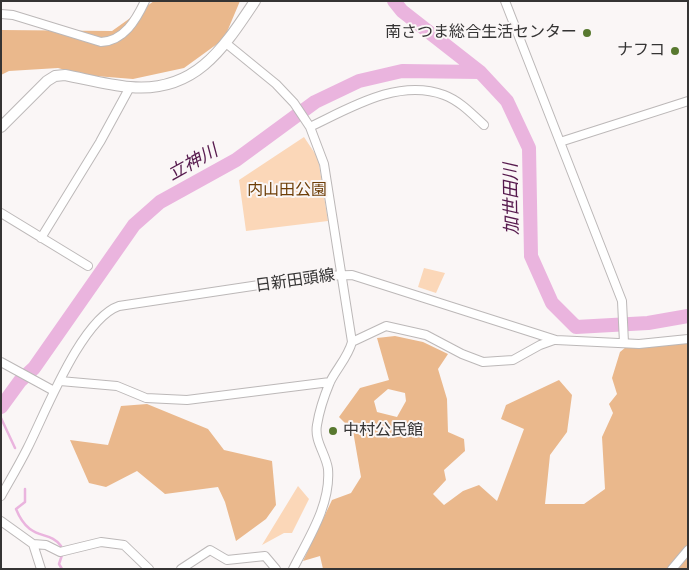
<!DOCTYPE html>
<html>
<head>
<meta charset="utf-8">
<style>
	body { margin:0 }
	#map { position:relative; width:689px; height:570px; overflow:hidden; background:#faf6f6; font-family:"Fira Sans",sans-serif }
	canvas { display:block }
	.frame { position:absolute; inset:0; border:2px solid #353434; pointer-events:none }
</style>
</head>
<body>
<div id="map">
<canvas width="689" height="570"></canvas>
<div class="frame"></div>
</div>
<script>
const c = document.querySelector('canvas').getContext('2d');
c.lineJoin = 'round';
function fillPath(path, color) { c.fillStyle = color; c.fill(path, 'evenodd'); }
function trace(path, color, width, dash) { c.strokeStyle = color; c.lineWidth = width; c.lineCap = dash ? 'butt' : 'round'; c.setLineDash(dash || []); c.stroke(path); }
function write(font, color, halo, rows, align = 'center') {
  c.font = font + ' "Fira Sans","Noto Sans JP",sans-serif'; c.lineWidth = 4; c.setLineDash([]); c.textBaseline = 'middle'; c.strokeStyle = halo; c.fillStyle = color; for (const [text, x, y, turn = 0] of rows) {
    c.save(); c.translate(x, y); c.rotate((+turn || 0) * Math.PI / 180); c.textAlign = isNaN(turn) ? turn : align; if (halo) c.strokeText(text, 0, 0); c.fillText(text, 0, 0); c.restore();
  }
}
const green = new Path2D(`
	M304,137l14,21 10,63 -82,10 -7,-51z
	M424,268l21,5 -9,20 -18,-6z
	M298,486l11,13 -17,34h-8l-22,12z`);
const forest = new Path2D(`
	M154,1h86l-16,38 -40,29 -51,11 -50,-4 -25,-7 -49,3 -8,4v-45l111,1z
	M395,336l28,6 25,12 -10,15 9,30 1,33 16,7 1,12 -21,19 2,10 -13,14 11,11 19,-14 16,-6 18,16 27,-72 -23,-10 5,-14 53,-25 13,15 -5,37 -17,23 -5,49h39l21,-15 -3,-52 11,-24 -4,-9 8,-10 -5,-16 8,-26 6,-5 62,-4v225l-365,1 -3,-13 -17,5 29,-61 19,-7 10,-16 -8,-46 -14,-14 21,-29 29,-8 -12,-42zM388,389l17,4 1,8 -9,16 -20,-5 -3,-11z
	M147,404l61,25 16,21 48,11 4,44 -10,14 -30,22 -11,-39 -7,-15 -53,7 -28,-23 -31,16 -17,-4 -19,-43 38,5 13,-39z`);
const stream = new Path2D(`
	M1,418l14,30
	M25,489v13l-9,7c14,34 33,20 45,37
	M62,555l-3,9 3,5`);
const river = new Path2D(`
	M394,1l8,10 78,61 27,29 22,47 2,108 21,47 24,24 72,-4 40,-7
	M1,407l19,-26 14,-13 100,-143 26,-23 76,-42 79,-58 44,-21 43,-10 78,1`);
const minor = new Path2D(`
	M505,1l117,300 2,42
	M1,14l12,1 88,27c23,-1 35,-22 44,-41
	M227,44l49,40 18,19 16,24 14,37 28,178c-4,15 -15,26 -22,40 -5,12 -11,30 -13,43 -3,16 9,29 11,44 3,36 -20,70 -35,100
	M310,127c40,-19 88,-49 134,-32 16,6 28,19 40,30
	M560,142l128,-41
	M1,213l87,53
	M41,238l59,-96 30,-55
	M352,342l34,-16 40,9 36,19 21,8 30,-2 27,-15 14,-5
	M1,362l53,29
	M60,381l57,5 29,12 41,2 143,-18
	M1,496c9,-16 18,-31 26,-47 18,-35 54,-130 92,-143l200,-30 33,-1 204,65 83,4 49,-5
	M1,521l32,23 8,25
	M33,544l13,1 14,7 41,-10 23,3 25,24
	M181,569l29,-19 17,10 38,-4 11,13
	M672,569l16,-19`);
const tertiary = new Path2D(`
	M1,127l46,-46 8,-5 10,-1c21,4 43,10 65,12 65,6 93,-38 125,-86`);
const markers = [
	[587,33,5,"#58782f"],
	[675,51,5,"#58782f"],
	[333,431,5,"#58782f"]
];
const poiNames = [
	["南さつま総合生活センター",577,33],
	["ナフコ",665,51],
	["中村公民館",343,431,"left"]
];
const parkNames = [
	["内山田公園",287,191]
];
const streetNames = [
	["日新田頭線",295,281,-8]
];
const waterNames = [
	["立神川",193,163,-29],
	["加世田川",512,199,-91]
];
fillPath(green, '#fbd7b8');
fillPath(forest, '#eab88c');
trace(stream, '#eab4de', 2.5);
trace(river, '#eab4de', 14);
trace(minor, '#bcb8b8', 10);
trace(tertiary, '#bcb8b8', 12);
trace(minor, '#fff', 8);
trace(tertiary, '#fff', 10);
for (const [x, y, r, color] of markers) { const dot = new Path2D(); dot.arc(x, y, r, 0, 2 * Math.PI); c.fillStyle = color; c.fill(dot); trace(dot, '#faf6f6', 2); }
write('16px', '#353434', '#faf6f6', poiNames, 'right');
write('16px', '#6d3e08', '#faf6f6', parkNames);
write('16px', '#353434', '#faf6f6', streetNames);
write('italic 18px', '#56194d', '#faf6f6', waterNames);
</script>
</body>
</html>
